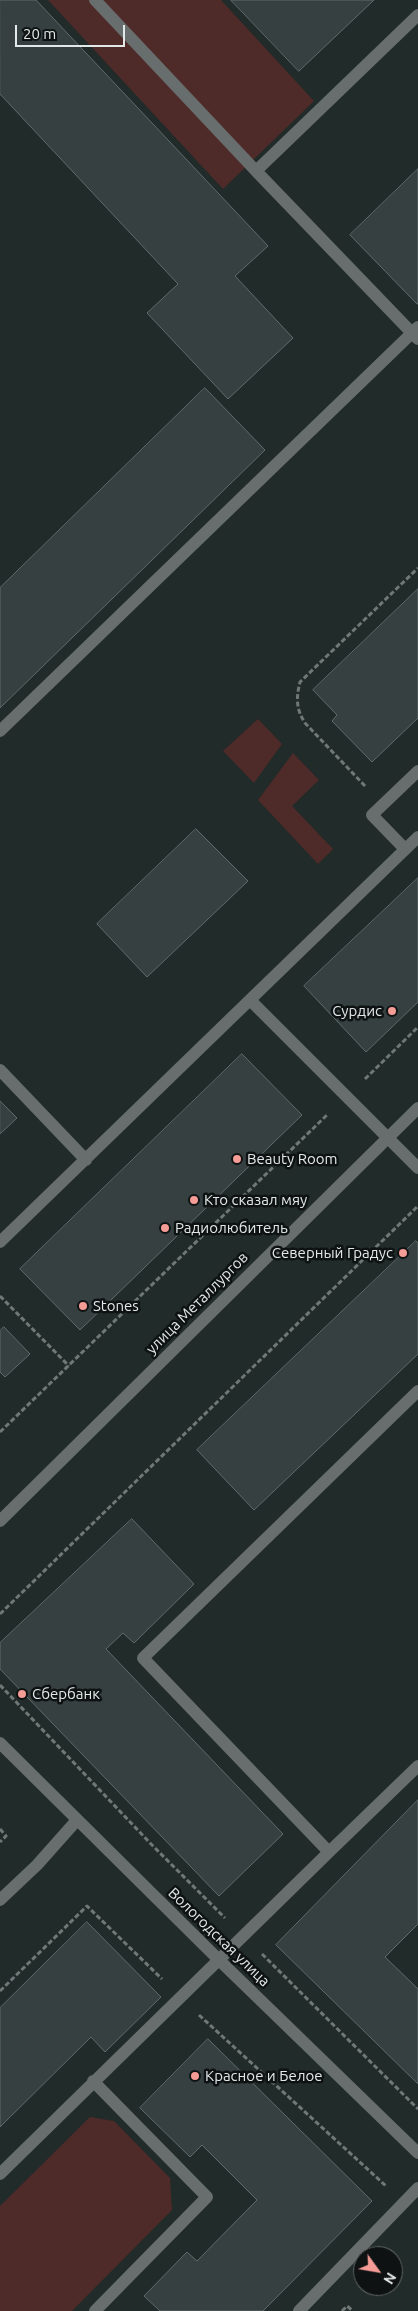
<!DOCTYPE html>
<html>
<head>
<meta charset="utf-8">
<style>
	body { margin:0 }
	#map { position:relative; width:418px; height:2311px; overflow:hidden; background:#212b2a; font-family:Ubuntu,sans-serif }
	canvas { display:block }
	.north { position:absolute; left:353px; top:2246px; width:50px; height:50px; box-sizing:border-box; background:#0e1212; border:1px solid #636868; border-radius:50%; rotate:122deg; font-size:14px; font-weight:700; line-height:20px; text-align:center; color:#e3e9e9 }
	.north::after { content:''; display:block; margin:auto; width:18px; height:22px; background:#f59c96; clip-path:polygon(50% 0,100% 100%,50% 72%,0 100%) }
	.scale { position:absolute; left:15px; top:25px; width:110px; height:22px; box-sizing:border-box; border:2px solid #e3e9e9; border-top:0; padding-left:6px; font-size:15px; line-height:18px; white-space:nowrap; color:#e3e9e9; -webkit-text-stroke:4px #0e1212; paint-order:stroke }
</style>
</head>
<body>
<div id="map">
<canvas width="418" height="2311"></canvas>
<div class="north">N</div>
<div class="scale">20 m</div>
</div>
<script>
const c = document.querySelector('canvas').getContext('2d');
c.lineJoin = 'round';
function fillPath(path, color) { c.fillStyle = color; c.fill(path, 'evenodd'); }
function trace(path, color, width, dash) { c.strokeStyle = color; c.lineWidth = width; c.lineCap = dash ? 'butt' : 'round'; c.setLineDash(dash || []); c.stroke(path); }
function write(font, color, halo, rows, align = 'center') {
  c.font = font + ' Ubuntu,sans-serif'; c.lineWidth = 5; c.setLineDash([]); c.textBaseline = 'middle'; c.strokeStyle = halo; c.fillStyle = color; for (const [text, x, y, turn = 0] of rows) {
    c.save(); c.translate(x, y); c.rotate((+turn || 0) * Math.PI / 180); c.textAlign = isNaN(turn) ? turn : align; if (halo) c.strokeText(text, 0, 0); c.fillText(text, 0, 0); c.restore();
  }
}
const green = new Path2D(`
	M48,0h173l93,101 -91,88z
	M258,719l24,25 -28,39 -31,-32z
	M293,753l26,27 -27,26 41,43 -15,15 -60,-64z
	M90,2117l24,4 56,57 2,32 -100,101h-72v-105z`);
const building = new Path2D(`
	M0,0h36l232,246 -33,30 58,62 -65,61 -81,-86 31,-29 -178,-190z
	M231,0h143l-75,71z
	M418,169v135h-1l-67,-69z
	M205,388l60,62 -265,258v-120z
	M418,589v129l-46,44 -40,-41 5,-6 -24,-25z
	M196,829l52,52 -101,96 -50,-53z
	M418,878v124l-52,50 -62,-66z
	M242,1054l60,61 -222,215 -60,-61z
	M0,1101l17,17 -17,16z
	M416,1241l2,2v111l-164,156 -57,-60z
	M4,1327l26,27 -25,23 -5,-5v-41z
	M132,1519l62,65 -60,59 -11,-10 -17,16 177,185 -64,62 -219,-227v-26z
	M418,1800v124l-33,33 33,32v95l-142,-139z
	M87,1922l74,75 -56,55 -14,-15 -91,90v-119z
	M208,2039l164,162 -109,110h-103l-16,-15 43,-44 10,9 60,-61 -55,-55 -12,12 -50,-49z`);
const path = new Path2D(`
	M365,786l-60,-63c-9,-14 -9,-25 -5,-41l118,-114
	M365,1079l53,-52
	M0,1296l69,70
	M0,1432l328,-318
	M0,1614l418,-408
	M0,1685l151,159 74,74
	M0,1829l6,7 -6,6
	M262,1954l156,155
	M0,1991l87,-85 75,73
	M199,2015l187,171
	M342,2311l5,-5 6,5`);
const lane = new Path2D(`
	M95,0l161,171
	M418,327l-6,6 -156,-162 162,-156
	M0,731l412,-398 6,6
	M405,849l-33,-34 46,-44
	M250,1000l168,168
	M0,1070l86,90
	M0,1242l418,-405
	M329,1852l89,-86
	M93,2081l114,116 -112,114
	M0,2174l329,-322 -186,-194 275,-267
	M299,2311l119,-123`);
const street = new Path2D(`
	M0,1521l418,-413
	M0,1743l218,216 200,194
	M0,1900l37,-35 40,-45`);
const markers = [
	[392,1011,5,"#f59c96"],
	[237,1159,5,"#f59c96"],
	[194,1200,5,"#f59c96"],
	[165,1228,5,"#f59c96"],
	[403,1253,5,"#f59c96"],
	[83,1306,5,"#f59c96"],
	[22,1694,5,"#f59c96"],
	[195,2076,5,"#f59c96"]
];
const poiNames = [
	["Сурдис",382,1011,"right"],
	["Beauty Room",247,1159],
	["Кто сказал мяу",204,1200],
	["Радиолюбитель",175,1228],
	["Северный Градус",393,1253,"right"],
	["Stones",93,1306],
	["Сбербанк",32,1694],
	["Красное и Белое",205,2076]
];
const streetNames = [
	["улица Металлургов",197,1303,-45],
	["Вологодская улица",219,1937,44]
];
fillPath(green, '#4e2a28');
fillPath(building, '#364040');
trace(building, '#606b6a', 1);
trace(path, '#6f7877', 3, [5, 2.5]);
trace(lane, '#686d6d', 12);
trace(street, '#686d6d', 12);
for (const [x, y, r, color] of markers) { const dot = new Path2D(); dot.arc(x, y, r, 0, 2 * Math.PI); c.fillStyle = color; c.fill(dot); trace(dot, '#0e1212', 2); }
write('15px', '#e3e9e9', '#0e1212', poiNames, 'left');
write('15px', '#e3e9e9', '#0e1212', streetNames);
</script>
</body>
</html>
